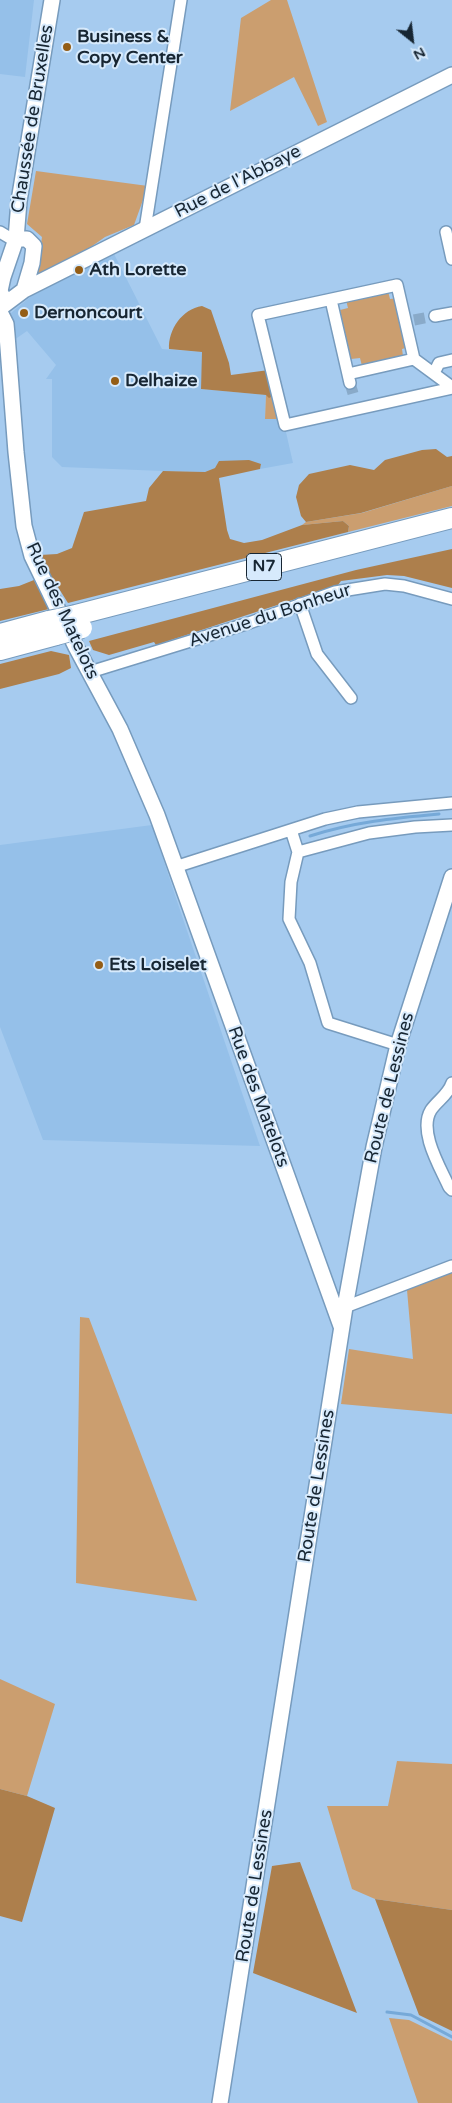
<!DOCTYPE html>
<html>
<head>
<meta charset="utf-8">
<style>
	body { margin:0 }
	#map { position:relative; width:452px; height:2103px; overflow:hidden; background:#a6cbef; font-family:"Varela Round",sans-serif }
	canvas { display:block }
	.north { position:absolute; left:387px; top:15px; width:50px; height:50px; -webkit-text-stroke:4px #d7eafc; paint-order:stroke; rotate:151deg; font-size:14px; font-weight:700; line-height:20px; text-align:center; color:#172633 }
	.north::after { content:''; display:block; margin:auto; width:18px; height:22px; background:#172633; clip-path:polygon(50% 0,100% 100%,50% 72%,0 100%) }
</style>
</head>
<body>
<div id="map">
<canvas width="452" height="2103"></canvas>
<div class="north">N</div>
</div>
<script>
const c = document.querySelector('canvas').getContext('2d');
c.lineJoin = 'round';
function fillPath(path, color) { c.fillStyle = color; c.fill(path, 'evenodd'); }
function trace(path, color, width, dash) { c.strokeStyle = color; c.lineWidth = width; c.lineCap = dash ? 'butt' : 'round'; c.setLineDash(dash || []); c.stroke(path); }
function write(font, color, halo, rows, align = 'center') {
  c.font = font + ' "Varela Round",sans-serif'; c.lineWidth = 4; c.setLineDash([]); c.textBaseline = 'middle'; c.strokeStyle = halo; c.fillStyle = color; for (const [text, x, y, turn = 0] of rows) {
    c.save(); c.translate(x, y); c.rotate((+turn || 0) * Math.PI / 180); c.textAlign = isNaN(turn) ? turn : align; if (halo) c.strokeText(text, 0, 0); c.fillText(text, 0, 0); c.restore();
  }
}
const built = new Path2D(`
	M0,0h34l-9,77 -25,-3z
	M111,248l51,101 41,3 -2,37 65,6 -1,24h18l10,44 -33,6 1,-5 -46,4 -10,4 -42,-1 -101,-4 -10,-10v-78h-6l10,-14 -29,-34 -13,9 -3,-27 30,-25z
	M152,825l26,79 82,242 -217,-6 -43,-113v-182z`);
const green = new Path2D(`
	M271,0h16l40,122 -9,4 -24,-49 -64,34 11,-93z
	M36,171l112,15 -14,39 -29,12 -34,24 -35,16 6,-40 -15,-13z
	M388,291l2,8 8,-1 11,49 -7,2 1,7 -41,10 -2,-8 -9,1 -11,-49 8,-2 -2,-8z
	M266,395l7,1 10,23h-18z
	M452,486v20l-104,26 1,-6 -6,-5 -41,4 4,-3 56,-9z
	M452,1272v142l-111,-10 8,-55 64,10 -6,-69z
	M80,1317l9,1 108,283 -121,-18z
	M0,1679l55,25 -28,92 -27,-7z
	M397,1761l55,3v146l-77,-11 -23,-10 -25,-83h61z
	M389,2018l20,2 43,21v62h-34z`);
const forest = new Path2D(`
	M202,306l9,4 18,53 2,12 38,-5 4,26 -4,2 -3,-3 -65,-6 1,-37 -33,-3c-1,-19 13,-40 33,-43z
	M436,449l11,8 5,-1v30l-91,27 -55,9 -5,-6 -5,-19 3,-12 10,-11 41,-9 24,5 11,-10 37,-10z
	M249,460l12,4 -1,5 -41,9 8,52 3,9 14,4 18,-3 40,-15 41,-4 6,5 -1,6 -280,71 -19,-30 -9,-18 17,-1 15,-6 12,-36 62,-11 3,-13 14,-17 42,1 10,-4 4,-7z
	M452,549v39l-48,-12 -17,-1 -46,6 -3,4 -6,2 -176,58 -2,-3 -45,13 -16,-5 -4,-9 267,-71z
	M34,580l15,29 -49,12v-32l19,-3z
	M51,651l18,4 2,13 -12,6 -59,15v-25z
	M0,1789l27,7 28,12 -33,114 -22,-6z
	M300,1862l57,151 -104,-40 19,-107z
	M375,1899l77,11v121l-33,-16z`);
const stream = new Path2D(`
	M310,836c43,-14 85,-18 129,-22
	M387,2012l24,3 41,22`);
const streetTunnel = new Path2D(`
	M414,320l21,-4
	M350,383l4,14`);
const street = new Path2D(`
	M145,229l36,-229
	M0,232l15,9
	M446,232l6,27
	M331,300l19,83
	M435,316l17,-3
	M434,373l5,-10 13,-3
	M348,374l66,-15
	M452,387l-38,-28 -17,-74 -139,30 27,110 167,-37
	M300,604l17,50 34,44
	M90,672l159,-49 86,-31 50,-8 19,2 48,13
	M291,830l7,22
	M298,852l-7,30 -2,37 21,44 18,60 70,22
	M298,852l71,-19 46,-6 37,-2
	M175,867l150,-48 33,-7 94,-9
	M452,1083c-4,12 -14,17 -21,27 -13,21 9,57 18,77l3,3
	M345,1307l107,-41`);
const secondary = new Path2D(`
	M16,239h11l7,7 -2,17 -8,27
	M10,300l-7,-2 -3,-7 3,-14 13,-38 3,-38 33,-201
	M0,308l24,-18 428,-215
	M0,312l6,12 1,11 9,117 8,74 8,30 44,91 44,82 37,86 184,511
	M220,2103l125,-796 29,-160 24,-102 54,-168`);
const highway = new Path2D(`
	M76,615l376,-97
	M0,634l49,-13
	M0,650l56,-15`);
const highwayBridge = new Path2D(`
	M49,621l27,-6
	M56,635l26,-7`);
const markers = [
	[67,47,5,"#945d15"],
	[79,270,5,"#945d15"],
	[24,313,5,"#945d15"],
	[115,381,5,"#945d15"],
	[99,965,5,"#945d15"]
];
const shields = [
	[264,567,35]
];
const shieldNames = [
	["N7",264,567]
];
const poiNames = [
	["Business &",77,37],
	["Copy Center",77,58],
	["Ath Lorette",89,270],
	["Dernoncourt",34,313],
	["Delhaize",125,381],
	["Ets Loiselet",109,965]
];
const streetNames = [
	["Chaussée de Bruxelles",33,119,-81],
	["Rue de l'Abbaye",238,182,-27],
	["Rue des Matelots",62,611,65],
	["Avenue du Bonheur",270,616,-18],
	["Route de Lessines",390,1088,-76],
	["Rue des Matelots",258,1097,70],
	["Route de Lessines",317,1486,-81],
	["Route de Lessines",255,1886,-81]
];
fillPath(built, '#95c0e9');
fillPath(green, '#cb9e6f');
fillPath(forest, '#ad7f4c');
trace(stream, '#76a9d8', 3);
trace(streetTunnel, '#89aac9', 11, [11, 5.5]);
trace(street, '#779bbd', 14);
trace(secondary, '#779bbd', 18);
trace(highway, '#779bbd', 22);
trace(street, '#fff', 11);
trace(secondary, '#fff', 15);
trace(highway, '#fff', 20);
trace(highwayBridge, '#779bbd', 22, []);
trace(highwayBridge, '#fff', 20);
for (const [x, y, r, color] of markers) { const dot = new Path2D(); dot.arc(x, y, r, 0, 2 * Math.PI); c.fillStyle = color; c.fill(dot); trace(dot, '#d7eafc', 2); }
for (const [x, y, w] of shields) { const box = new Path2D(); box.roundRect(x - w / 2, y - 13.5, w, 27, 4); c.fillStyle = '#d7eafc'; c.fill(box); trace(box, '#172633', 1); }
write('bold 16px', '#172633', null, shieldNames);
write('bold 18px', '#172633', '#d7eafc', poiNames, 'left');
write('18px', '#172633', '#d7eafc', streetNames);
</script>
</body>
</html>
